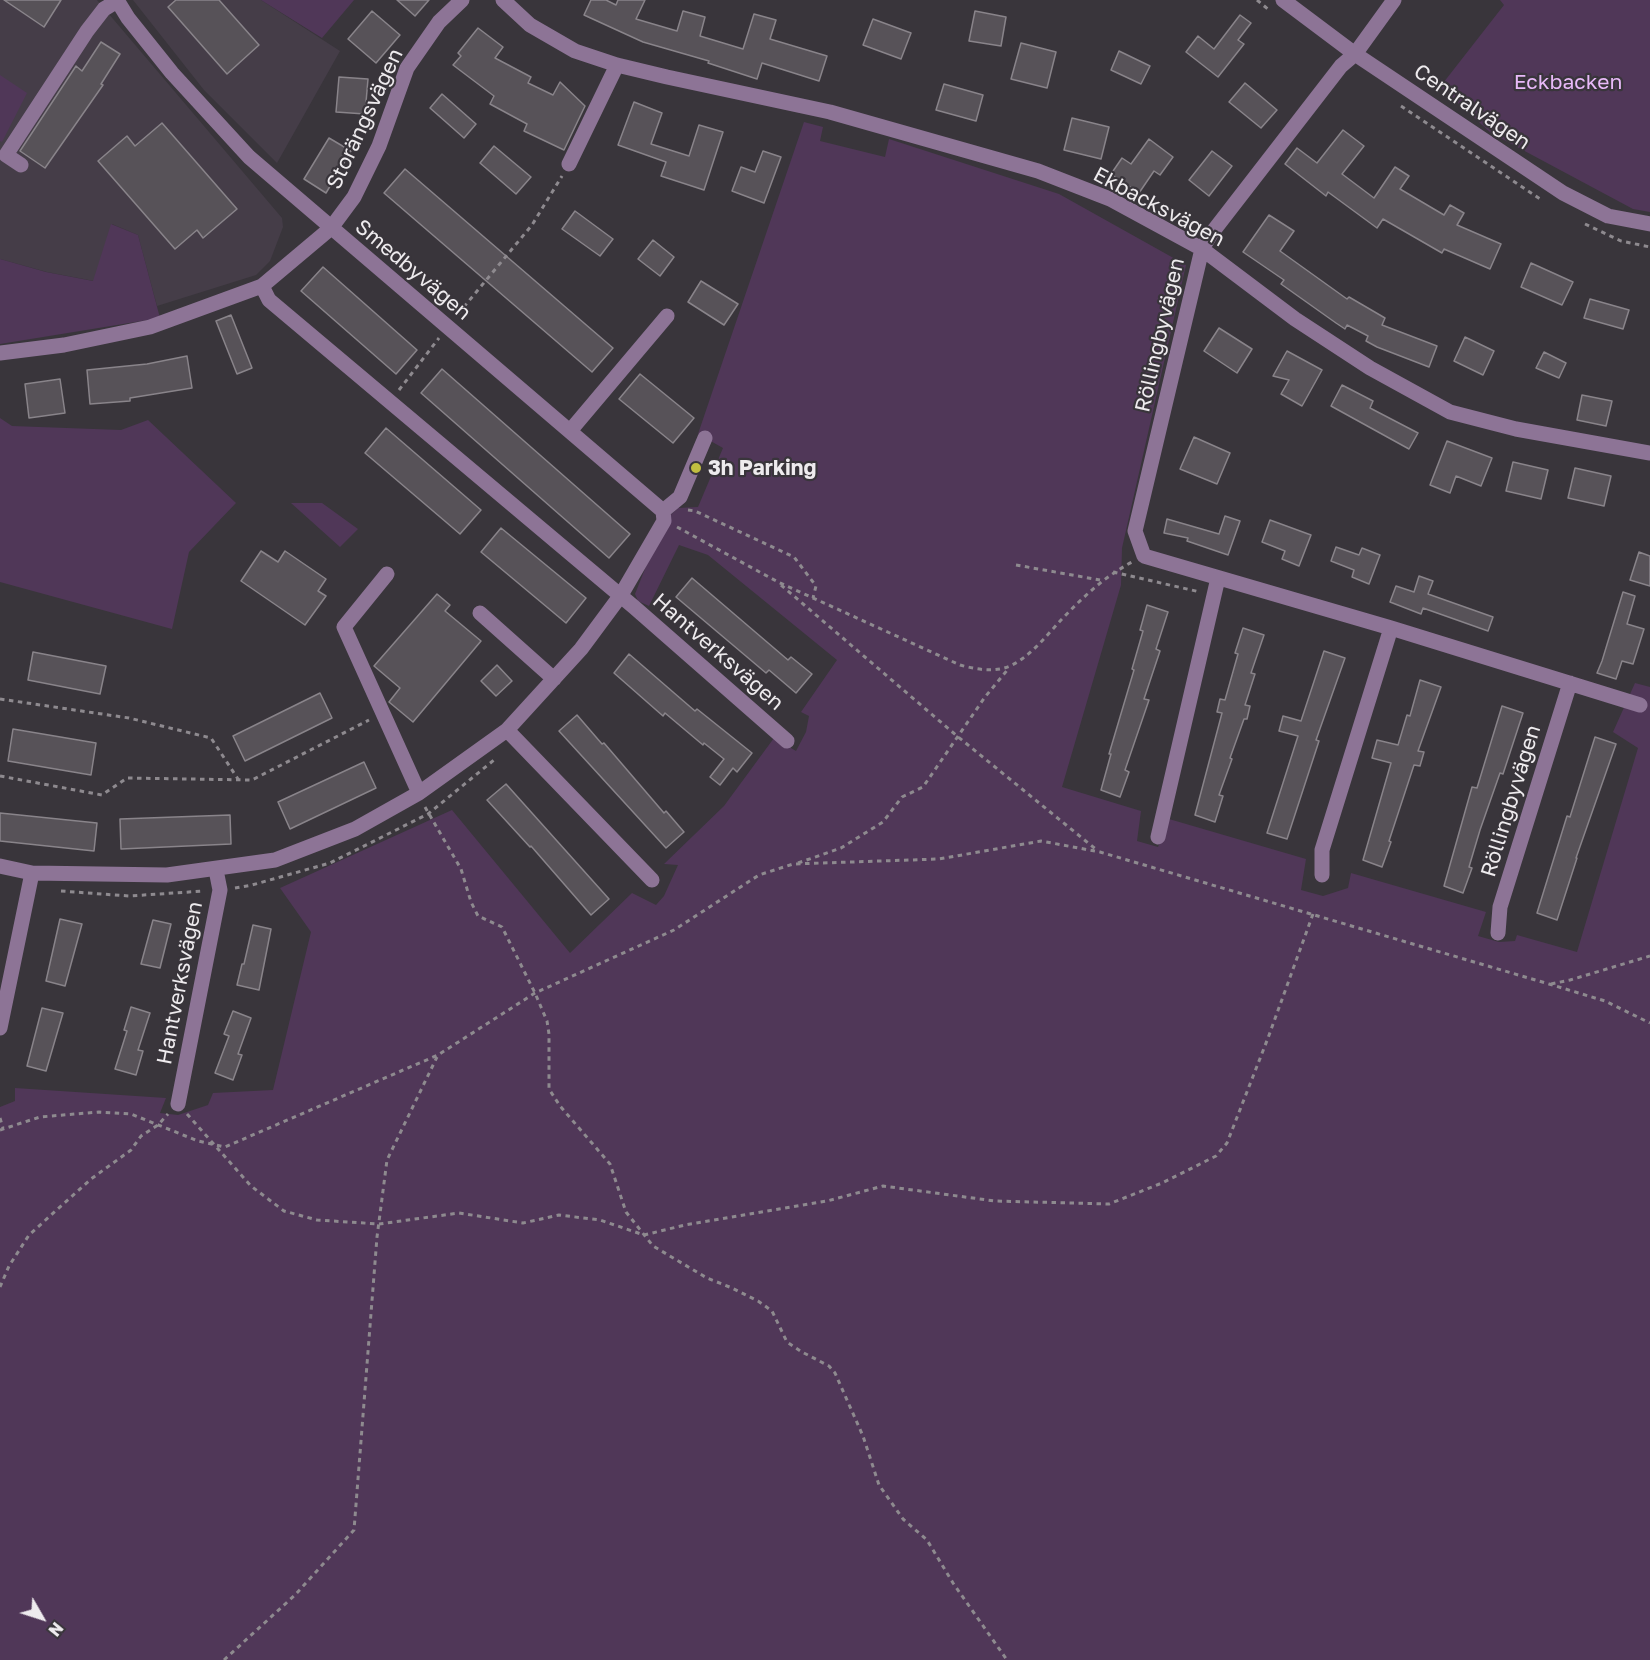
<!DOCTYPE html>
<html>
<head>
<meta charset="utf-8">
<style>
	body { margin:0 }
	#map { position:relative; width:1650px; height:1660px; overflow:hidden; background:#39353b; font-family:"Golos Text",sans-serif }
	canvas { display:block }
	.north { position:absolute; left:12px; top:1588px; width:60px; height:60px; -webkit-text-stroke:4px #39353b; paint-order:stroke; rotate:129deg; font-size:16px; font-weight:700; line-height:24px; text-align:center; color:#eeebee }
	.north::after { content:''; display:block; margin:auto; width:21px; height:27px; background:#eeebee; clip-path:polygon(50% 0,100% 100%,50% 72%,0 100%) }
</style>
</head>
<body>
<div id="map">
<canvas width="1650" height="1660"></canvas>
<div class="north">N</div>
</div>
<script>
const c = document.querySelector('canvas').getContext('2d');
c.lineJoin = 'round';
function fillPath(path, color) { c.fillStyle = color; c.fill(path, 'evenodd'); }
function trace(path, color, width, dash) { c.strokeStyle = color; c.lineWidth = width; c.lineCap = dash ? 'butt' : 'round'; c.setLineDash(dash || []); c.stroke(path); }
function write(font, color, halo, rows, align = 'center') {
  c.font = font + ' "Golos Text",sans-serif'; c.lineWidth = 4.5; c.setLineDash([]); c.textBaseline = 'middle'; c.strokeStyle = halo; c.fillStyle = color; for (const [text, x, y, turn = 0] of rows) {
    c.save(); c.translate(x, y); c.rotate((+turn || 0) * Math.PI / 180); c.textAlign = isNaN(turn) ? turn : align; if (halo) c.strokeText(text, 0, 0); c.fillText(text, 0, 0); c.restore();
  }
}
const built = new Path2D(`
	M0,0h97l185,218 1,9 -13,34 -14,14 -99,31 -19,-71 -26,-11 -18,57 -47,-9 -47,-13z
	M133,0h128l79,51 -63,112 -73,-73z`);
const green = new Path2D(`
	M261,0h93l-32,38z
	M1500,0h150v212l-17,-3 -142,-76 -51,-46 64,-82z
	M0,75l27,18 -25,49 -2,-1z
	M804,122l19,5 -3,14 65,16 4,-18 170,55 127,71 -64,283 -1,37 -59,202 79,24 -4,30 21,6 11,-28 137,40 -5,31 22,6 25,-8 3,-15 135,39 -8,24 21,6 16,-1 2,-6 60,17 61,-204 -25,-16 22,-49 15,4v973h-1650v-553l15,-6v-13l151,10 -6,15 18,2 30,-10 5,-12 60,-3 38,-158 -31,-44 172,-78 118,143 62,-60 24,12 8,-9 14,-31 -14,-1 60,-58 50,-68 22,13 10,-19 3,-16 -8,-4 36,-52 -129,-105 -29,-10 -30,61 -11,-5 -3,-7 29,-73 14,-13 20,-1 25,-59 -25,-14z
	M111,224l27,11 22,83 -160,26v-85l46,13 47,9z
	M0,418l12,8 109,4 27,-10 88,83 -47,49 -17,77 -172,-47z
	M291,503h31l36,26 -18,18z`);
const building = new Path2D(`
	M4,0h57l-17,27z
	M176,0h43l40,45 -32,29 -59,-67z
	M397,0h32l-14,16z
	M591,0h15l10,5 2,-5h27l-9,19 41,12 6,-20 22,6 -5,19 43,13 11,-35 22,6 -6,19 57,17 -8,25 -57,-18 -5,16 -49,-16 1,-2 -66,-19 -59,-27z
	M372,11l28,24 -24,28 -28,-24z
	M975,11l31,6 -5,29 -32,-5z
	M1240,15l11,8 -13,17 6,4 -26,33 -32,-25 12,-16 16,13z
	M873,19l38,14 -10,26 -38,-14z
	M478,28l25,19 -8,11 36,19 -3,6 25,12 7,-13 25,24 -21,44 -40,-19 3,-7 -37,-20 4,-8 -41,-31 8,-9 -3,-3z
	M101,42l19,12 -19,30 2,1 -58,83 -25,-17 56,-85 6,5z
	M1021,43l35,9 -9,36 -36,-9z
	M1119,51l31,15 -9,18 -30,-14z
	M339,77l29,2 -3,35 -29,-2z
	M1245,83l32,27 -16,18 -32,-26z
	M944,84l39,11 -7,26 -40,-11z
	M442,94l34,30 -12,14 -34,-30z
	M634,102l28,11 -11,31 38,12 10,-31 24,7 -19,58 -43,-14 5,-14 -48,-17z
	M1072,118l37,9 -8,32 -37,-9z
	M162,123l75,86 -34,29 -6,-8 -22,19 -77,-88 29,-25 8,10z
	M1343,130l21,16 -22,28 32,24 21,-31 14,9 -9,13 44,26 6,-10 14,8 -7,12 44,19 -11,25 -46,-20 -2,4 -59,-34 -6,9 -49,-36 -2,4 -41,-32 12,-16 20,15z
	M329,138l22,13 -25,42 -22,-14z
	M1149,139l24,18 -13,18 -6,-4 -15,22 -28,-19 11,-16 9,6z
	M494,146l37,31 -15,17 -36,-31z
	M763,151l18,6 -17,46 -32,-12 9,-24 14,5z
	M1212,151l20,15 -23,30 -20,-16z
	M405,169l208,179 -21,24 -208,-179z
	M575,211l38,28 -13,17 -38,-27z
	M1269,215l25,16 -14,20 67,48 2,-2 36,21 -3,7 55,21 -8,21 -52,-20 -11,-6 2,-5 -21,-11 -2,4 -9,-6 -55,-39 3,-4 -41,-28z
	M653,240l21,17 -14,19 -22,-17z
	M1531,263l42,19 -11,23 -41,-18z
	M323,267l94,83 -21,24 -95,-83z
	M701,281l37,23 -14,21 -36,-23z
	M1590,299l39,11 -6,19 -39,-11z
	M231,315l21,53 -15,6 -21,-53z
	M1219,328l33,21 -15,24 -33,-22z
	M1465,337l29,14 -11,24 -29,-14z
	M1287,351l35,19 -20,36 -21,-12 8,-14 -16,-4z
	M1544,352l22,11 -7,15 -23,-10z
	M187,356l5,32 -62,10v3l-40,3 -3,-34 60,-6z
	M442,369l188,165 -21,24 -188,-165z
	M640,374l54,44 -21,25 -54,-44z
	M60,379l5,34 -36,5 -4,-34z
	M1342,385l31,16 -3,7 48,25 -9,16 -78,-43z
	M1582,395l30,6 -6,25 -29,-6z
	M386,428l95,82 -21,24 -95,-81z
	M1194,437l36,16 -13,31 -37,-15z
	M1447,441l45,17 -11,28 -25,-10 -6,17 -20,-8z
	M1513,462l35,8 -7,29 -35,-8z
	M1575,468l36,8 -7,30 -36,-8z
	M1225,516l15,5 -12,34 -41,-14 1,-3 -24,-5 3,-14 52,15z
	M1270,520l41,15 -12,31 -17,-7 3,-8 -23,-9z
	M501,528l85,70 -20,25 -85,-71z
	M1336,547l23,8 3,-7 18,7 -11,29 -17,-7 2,-7 -23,-9z
	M261,551l17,11 7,-11 41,28 -8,12 8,5 -21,29 -64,-44z
	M1639,552l11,4v30l-20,-6z
	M1419,576l14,5 -5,13 65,23 -5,14 -65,-23 -2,6 -31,-12 6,-16 18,6z
	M692,578l96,82 3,-3 21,17 -16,19 -27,-23 -3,3 -90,-76z
	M1623,592l12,4 -8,28 17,5 -11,35 -11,-3 -6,18 -19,-6 5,-12z
	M437,594l13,11 -5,6 36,30 -68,81 -24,-20 11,-14 -26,-22z
	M1147,605l21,7 -12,37 4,2 -16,48 5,1 -24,70 4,2 -9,25 -19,-7 10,-36h-2l25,-84 -2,-1 11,-38 -3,-1z
	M1243,628l21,7 -13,38 4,1 -10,31 5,1 -3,13h-3l-14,39 2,1 -13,36 4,1 -8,26 -20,-7 27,-102 -5,-1 3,-13 5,1 13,-46 -3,-1z
	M1324,651l21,7 -29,82 3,1 -32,98 -20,-6 31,-97 -19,-5 4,-15 18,5z
	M33,652l73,14 -6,28 -72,-14z
	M629,654l66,57 2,-2 55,44 -15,19 -4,-4 -13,17 -10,-8 14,-18 -20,-16 -1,2 -38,-32 -2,3 -49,-43z
	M497,665l15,16 -16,15 -15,-15z
	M1420,680l21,7 -23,64 6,1 -4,14 -6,-1 -25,76 2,1 -9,25 -19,-7 28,-97 -19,-5 5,-18 21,5 9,-30 3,1z
	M320,693l12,25 -87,43 -12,-25z
	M1502,706l21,7 -20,61 -3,-1 -20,57 -11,37 3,1 -9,25 -19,-7 28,-99 5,1z
	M577,715l25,29 2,-1 60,70 2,-2 18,21 -18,16 -107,-117z
	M13,729l83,14 -5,32 -83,-14z
	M1595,737l21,7 -40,114h1l-20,62 -20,-7 30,-97 3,1z
	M364,762l12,26 -86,41 -12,-27z
	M506,784l103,115 -18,16 -60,-69 -1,1 -43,-47z
	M0,813l97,10 -3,28 -94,-10z
	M230,815l1,29 -110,5 -1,-30z
	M60,919l22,5 -17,62 -19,-5z
	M153,920l18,4 -11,44 -19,-4z
	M253,925l18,4 -12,61 -22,-5 5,-21h2z
	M131,1007l19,6 -12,37 5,1 -7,24 -21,-6 12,-38 -3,-1z
	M42,1008l21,5 -17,58 -19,-5z
	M233,1011l18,7 -13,36 4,1 -9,25 -18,-7 14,-37 -5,-2z`);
const path = new Path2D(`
	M1257,0l12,10
	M1401,106l139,93
	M1585,224l36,17 29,6
	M458,314l74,-89 30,-49
	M399,390l40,-52
	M688,510l7,1 99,46 22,29 -3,12
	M677,527l101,55 182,83c15,4 34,8 50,1 20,-9 36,-30 51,-46 22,-23 43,-43 71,-58
	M1016,565l84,15
	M1113,572l87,20
	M781,585l176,151 141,115
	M0,699l129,19 82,20 27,41
	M0,776l102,19 25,-17 125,2 117,-60
	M425,807l36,62 10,33 7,14 24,11 33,66 12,28 2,13v55l11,17 50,58 16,48 27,34 54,32 25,10 26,13 14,10 15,31 15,10 27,14 6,7 28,63 16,49 24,34 24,21 26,43 54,77
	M798,863l43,-15 42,-26 19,-25 21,-10 62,-90 24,-29
	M235,888l17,-3 78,-22 98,-49 66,-54
	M61,891l68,5 75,-5
	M1551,984l19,-4 80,-24
	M187,1114l64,72 33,25 33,9 62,4 80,-11 64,10 36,-8 41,5 44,15 41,-10 142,-24 56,-15 112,15 114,3 53,-21 54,-27 11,-13 41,-105 45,-124
	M0,1118l3,10
	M0,1130l40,-13 59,-5 32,2 67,27 27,6 213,-92 97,-62 139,-63 85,-55 34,-11 146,-5 102,-18 59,11 449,132 56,17 45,22
	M0,1287l9,-21 20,-31 62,-56 40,-29 10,-14 17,-11 10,-11
	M224,1660l71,-65 59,-65 23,-293 10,-77 50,-103`);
const minor = new Path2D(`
	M117,0l11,18 44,55 77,84 414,354
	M503,0l27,25 45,26 42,14 50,12 163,35 208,59 72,28 92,50 93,70 75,49 80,44 66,17 134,24
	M1283,0l72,54 208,139 45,23 42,8
	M1394,0l-39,54 -14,12 -130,168 -9,15 -67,282 9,25 247,72 249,77
	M569,164l48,-99
	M21,165l-15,-10 81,-124 17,-22 13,-8
	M262,286l7,14 365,307 153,134
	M0,353l64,-8 86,-18 112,-41 69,-58 23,-31 25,-51 28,-78 32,-46 23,-22
	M570,431l97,-115
	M663,511l17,-14 25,-59
	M387,574l-43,53 75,166
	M480,613l74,66
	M507,730l145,150
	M1158,837l60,-259
	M0,866l32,7 135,2 108,-15 80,-31 64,-36 88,-63 74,-81 40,-54 43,-74 -1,-10
	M1322,875v-25l69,-222
	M1498,933l2,-26 70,-224
	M0,1028l32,-155
	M178,1104l42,-214 -4,-20`);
const markers = [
	[696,468,6,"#c1be40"]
];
const parkNames = [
	["Eckbacken",1568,82]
];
const streetNames = [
	["Centralvägen",1472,107,34],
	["Storängsvägen",365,119,-65],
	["Ekbacksvägen",1159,207,28],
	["Smedbyvägen",413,270,40],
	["Röllingbyvägen",1160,335,-77],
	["Hantverksvägen",718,652,41],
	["Röllingbyvägen",1511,801,-73],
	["Hantverksvägen",180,983,-79]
];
const poiNames = [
	["3h Parking",708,468]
];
fillPath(built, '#453d48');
fillPath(green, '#503758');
fillPath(building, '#575258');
trace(building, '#89848a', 1.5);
trace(path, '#8e8a8f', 3, [4.5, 4.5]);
trace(minor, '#8d7496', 15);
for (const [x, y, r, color] of markers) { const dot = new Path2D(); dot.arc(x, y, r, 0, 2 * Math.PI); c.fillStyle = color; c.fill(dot); trace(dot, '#39353b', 2); }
write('21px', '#e8b9f8', '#39353b', parkNames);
write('21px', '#eeebee', '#39353b', streetNames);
write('bold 21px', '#eeebee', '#39353b', poiNames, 'left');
</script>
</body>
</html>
